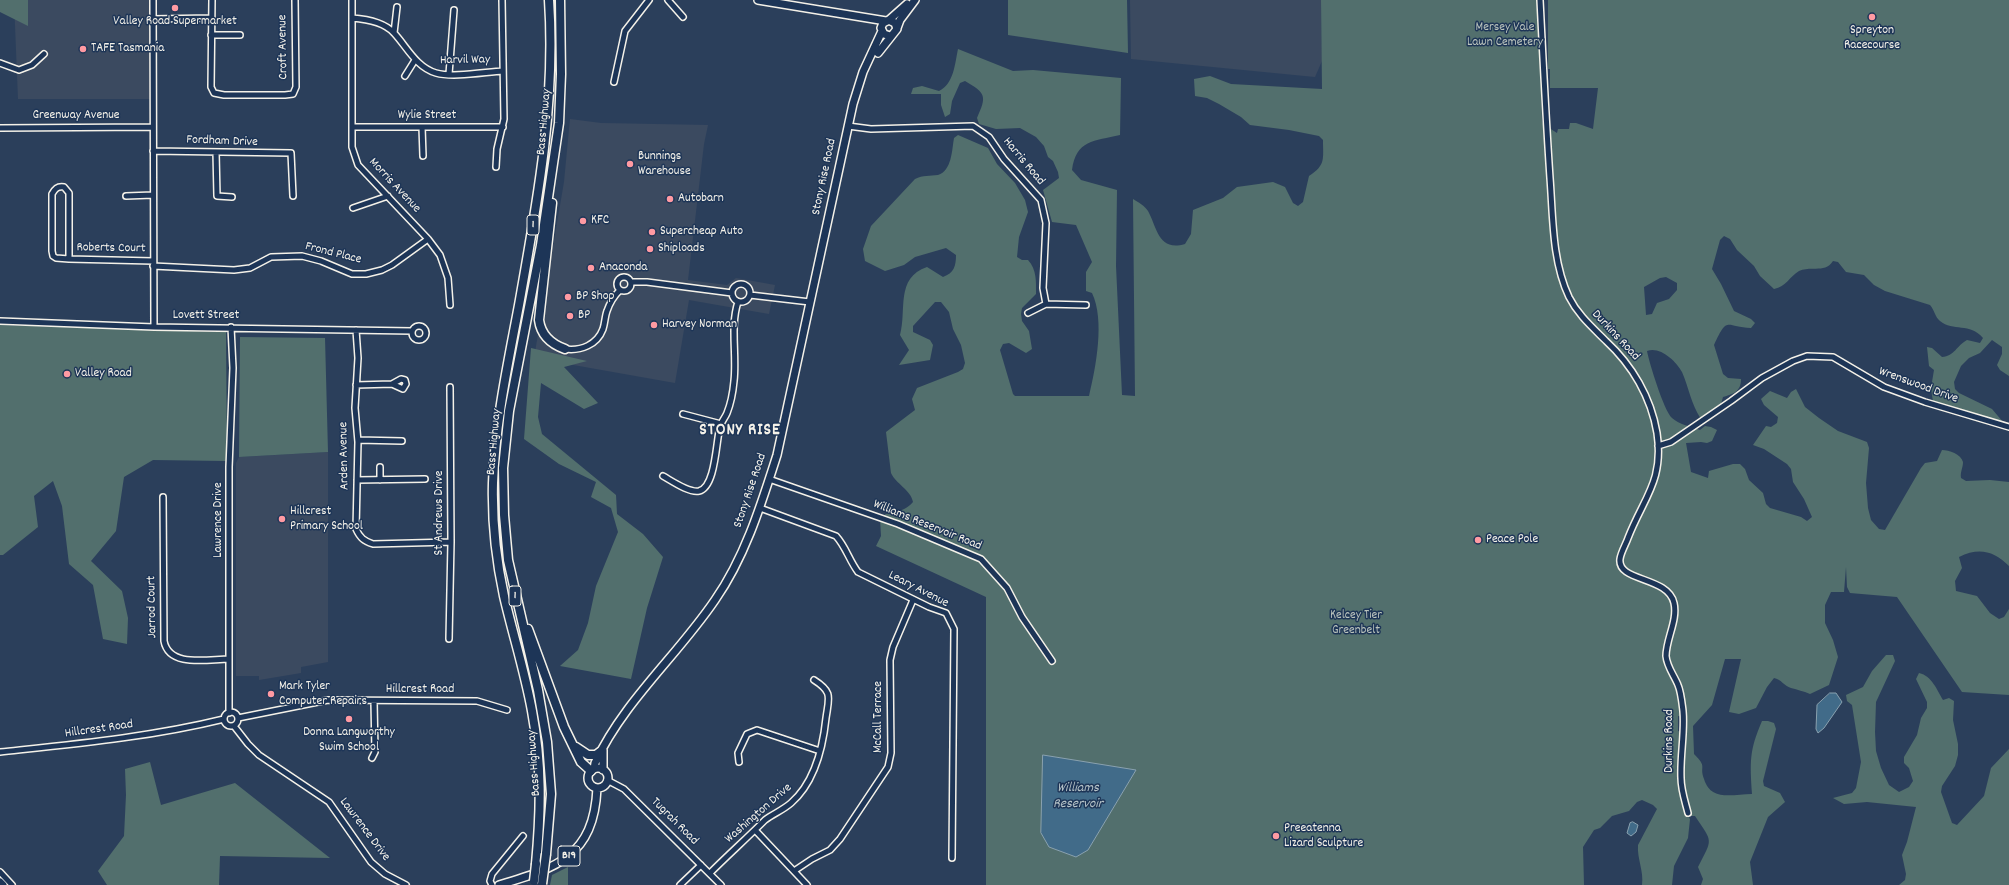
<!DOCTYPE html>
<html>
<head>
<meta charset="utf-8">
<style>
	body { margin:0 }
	canvas { display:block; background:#2b3f5b }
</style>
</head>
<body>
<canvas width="2009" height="885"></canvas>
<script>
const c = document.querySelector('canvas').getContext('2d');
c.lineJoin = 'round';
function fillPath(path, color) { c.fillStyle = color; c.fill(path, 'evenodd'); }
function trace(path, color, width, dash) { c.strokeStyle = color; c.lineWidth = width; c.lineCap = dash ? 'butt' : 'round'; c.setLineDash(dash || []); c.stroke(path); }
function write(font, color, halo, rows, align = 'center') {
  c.font = font + ' Dekko,sans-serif'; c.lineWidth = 3; c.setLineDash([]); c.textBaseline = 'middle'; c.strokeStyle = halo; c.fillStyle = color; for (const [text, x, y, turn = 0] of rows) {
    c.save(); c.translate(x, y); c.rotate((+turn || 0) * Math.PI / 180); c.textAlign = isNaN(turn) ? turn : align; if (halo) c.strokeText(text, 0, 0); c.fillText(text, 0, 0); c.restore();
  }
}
const built = new Path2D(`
	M14,0h136l1,99h-133z
	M1130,0h191l1,61 -7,16 -184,-18z
	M570,119l31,4 107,2 -4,19 -16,136 39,5 9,-7 39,7 -6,29 -80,-14 -14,83 -141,-25 30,-176z
	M328,452v210l-27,5v6l-42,7v-4h-23v-213l3,-6z`);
const green = new Path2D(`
	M0,0h28v26l-28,-14z
	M1008,0h119l1,53 -120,-18z
	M1321,0h217l4,120 1,4 14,9 1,-4h11l1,-6h6l17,6 5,-41h-48v-19h-2v-69h461v376l-9,-6 -3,-5 5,-11v-7l-10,-7 -12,13 -11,5 -8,8 -7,16 1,7 4,4 33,16 11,13 -70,-20 -2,-14 3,-18 -5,-4 -2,-19 5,1 10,9c13,-1 14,-11 25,-17l13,3 3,-5c-13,-16 -30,-6 -43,-17 -5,-4 -6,-12 -10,-16l-45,-14 -11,-6 -10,-10 -18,-3 -8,-10 -5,-1c-8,13 -22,4 -34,10 -9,5 -13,16 -25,18l-14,-13 -6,-10 -17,-16 -7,-11 -6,-3 -4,4 -8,29 9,15 13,27 17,8 4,4 -4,5c-26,-1 -23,-13 -37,17l9,29 5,4 13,1c0,13 -8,15 -18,18 -5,17 -4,21 -22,22 -10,-15 -12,-31 -19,-47 -6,-11 -22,-26 -35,-21 2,11 17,60 25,67 6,6 20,9 28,12l5,-4 6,1 6,3 -5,11 -5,2 -6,-1 -15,1 5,29 17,6 1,-7 24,-7h7l5,5 4,11 14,13 3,11 4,4 31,9 6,4 5,-4 -8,-18 -11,-17 -2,-13 -4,-5 -23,-15 -11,-4 13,-19 5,1 6,-4 1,-6 -14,-12 -3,-6 9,-8 17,7 4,-6 5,-3 9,18 14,11 19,13 29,11 2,6 -3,35 2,25 3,12 8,9 6,1 36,-62 4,-5 12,-2 5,-11c7,0 19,4 21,12 0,6 -3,10 -2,16l5,3 24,-1 19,2v84c-15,-15 -30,-19 -50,-9l3,11 -7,13 1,10 21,5 13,17 9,6 5,-2 5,-8v86l-47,-3 -65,-95 -47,-4 -3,-6 -1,-20 -2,25h-13l-6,13v18l8,17 5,17 -9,28 -19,9c-7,-3 -12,-4 -19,-6 -7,-2 -10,-9 -17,-10l-7,9 -11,21 -17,6 -10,-2 12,-53h-16l-13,46 -19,21 1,28c14,14 5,11 10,25 7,23 29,15 48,15 -2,-32 -3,-43 10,-73h6l6,2 2,6 -13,52 1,5 16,7 5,9 -17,15 -18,45 3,23h-52l2,-6 -5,-12c15,-29 15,-24 -3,-51h-7l2,3 -2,19 -14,28 -2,19h-30c2,-14 -5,-26 -4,-40l19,-36 -4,-4 -11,-5 -5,2 -8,9 -17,5 -12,12 -6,2 -11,17 1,38h-598v-288l-110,-51 5,-10 -1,-18c10,-9 22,-3 33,-16 -2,-12 -17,-18 -22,-29l-5,-41 29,-22 -3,-11 5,-11 41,-16 5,-3 2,-6 -4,-18 -8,-16 -4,-17 -8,-10h-6l-22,24v6l17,8 3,5 -3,15 -31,5 10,-15 -9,-15c7,-25 -5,-57 27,-68l16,10c11,-4 13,-11 13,-22l-10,-7 -31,9 -11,8 -19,6 -20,-10 -2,-12 8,-23 44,-47c8,-4 15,-3 23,-4 14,-4 14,-26 16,-37l4,-3 30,13 9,16 18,19 10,17 3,12 -9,25 -2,20 5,3h6c9,10 8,22 8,34l-14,14 -1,6 1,7 7,10 3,18 -6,4 -17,-10 -6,1 -3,6 13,44 2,2h74c7,-29 16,-76 3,-103l-6,-2v-19l6,-10 -16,-37 -24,-3 -9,-32 16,-12 -1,-6 -5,-11 -5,-4 -4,-11 -8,-9 -16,-9 -24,1 -17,-5 -2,-6c10,-22 9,-25 -12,-37l-5,2 -8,18 -2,13 -5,3 -4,-12v-11h-30l2,-6 9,-2 17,5c15,-7 16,-28 19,-42l55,22 20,-1 88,8 -1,57c-26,6 -44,5 -48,35l9,10 36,10 -1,76 6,129 13,1 -2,-197c5,3 12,7 15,12 9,16 10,41 37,33l6,-10 2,-24 30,-12 14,-11 36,-5 12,5 8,16 5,3 5,-4 6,-26c17,-11 14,-17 14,-36l-4,-4 -30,-6 -39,-5 -9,-8 -22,-13 -12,-6 -12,-2 -1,-17 16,-3 21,8 91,5zM1666,277l11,6v7l-8,9 -12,4 -5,11 -6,1 -2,-28 16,-9zM1678,716l5,1v16l-5,-2z
	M0,325l226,7 1,129 -74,-1 -29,17 -8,54 -25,30 31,30 6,27 -1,26 -24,-5 -10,-54 -24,-21 -7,-58 -9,-25 -19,15 4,31 -35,28h-3z
	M240,337l85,1 3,114 -89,5z
	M531,348l56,13 -23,6 34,36 -14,6 -43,-26 -3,34 4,17 74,61 1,19 26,20 20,23 -16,51 -16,71 -71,-13 18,-16 10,-27 8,-37 22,-54 -7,-24 -20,-11 5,-15 -37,-18 -35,-25z
	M1886,655h7l2,6 -19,41 -1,30 1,19 5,17 8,17 10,7 10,-5 4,-6 -4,-13 -5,-5v-6l13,-22 4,-17 6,-10v-6l-11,-23 3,-6c13,3 18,17 24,27l6,-2 5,3 -1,19 5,24v11l-3,11 -13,20 -1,6 11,31 5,2 27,-29 7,-28 18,-19v136h-110l6,-5 1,-6 -4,-19 5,-13 9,-35 -49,-5 -23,2 -11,-6 19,-5 4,-5 5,-26 -9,-57 -5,-4 -1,-6 17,-8 9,-16z
	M150,762l11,43 74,-22 95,75 -110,-2 -1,29h-112l-9,-14 26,-35 2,-41 -1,-26z
	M568,867v18h-18l2,-10z`);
const water = new Path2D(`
	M1830,693h6l6,9 -18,26 -6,5 -2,-4 1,-24z
	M1043,755l93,15 -48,80 -12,7 -27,-10 -8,-14z
	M1633,822l5,3 -2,7 -5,4 -4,-3 3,-10z`);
const minor = new Path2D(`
	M153,0l1,327
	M212,0l-1,87 3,6 10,2h61l8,-1 3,-7 -1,-87
	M352,0v147l6,18 70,74 12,16 8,23 2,27
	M668,0l15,17
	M1540,0c3,60 6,119 10,178 3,39 2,83 19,119 9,18 23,30 37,44 26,24 45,56 51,92 7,48 -13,64 -29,105 -2,6 -7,14 -8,21 -3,23 48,17 54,44 4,17 -8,36 -8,53 1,11 8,19 12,29 3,7 4,18 5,26 2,22 -3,44 -2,67 0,12 4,23 7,35
	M352,18c14,1 32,4 42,15 13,14 22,34 42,40 17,5 49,-1 67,-2
	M153,19l58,-1
	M394,33l3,-26
	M211,35h29
	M0,63l19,7 13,-5 12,-11
	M449,74l5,-64
	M405,76l10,-16
	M614,82l11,-51 24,-31
	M848,126l23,3 102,-3 16,11 15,22 37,41 5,23 -3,65 3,16 40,1
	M352,127h151
	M422,127l1,29
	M0,128l153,-1
	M153,151l138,2 2,43
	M216,152l1,44 15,1
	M496,167l1,-18 7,-30 -2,-119
	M126,196l27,-1
	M353,208l35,-12
	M69,259v-66l-5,-6c-7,-1 -9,2 -12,7v57l1,5 3,2 13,1 84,2
	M153,266l81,4 16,-2 21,-11 31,-1 19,5 31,13h14l16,-4 10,-5 36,-26
	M617 284a7 7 0 1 1 14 0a7 7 0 1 1-14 0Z
	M631,282h16l85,11
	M732 293a9 9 0 1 1 18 0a9 9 0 1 1-18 0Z
	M750,295l60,7
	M1028,313l18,-9
	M0,321l154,6 258,4
	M412 333a7 7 0 1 1 14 0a7 7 0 1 1-14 0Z
	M356,330l2,28 -3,50 3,34 -2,87c4,9 8,12 17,15l78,-2
	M565,349c16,2 32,-4 38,-20 2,-6 2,-13 4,-18 3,-9 7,-15 13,-21
	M356,385l36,-1 9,-5 4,1 1,4 -3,5 -11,-5
	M683,414l38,10
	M358,440l44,1
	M1658,446l13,-4 60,-41 31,-23 31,-17 14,-5 26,1 51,30 41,15 84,25
	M380,467v13
	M663,476c9,5 26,17 36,15 17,-4 17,-51 21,-64 1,-5 5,-9 7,-14 4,-10 6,-21 7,-32 3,-26 -4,-55 4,-79
	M769,479l129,45 83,35 26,29 15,29 30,44
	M357,480l68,-1
	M163,497l1,144c5,27 44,18 65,18
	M760,508l76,28c10,11 13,24 22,36l71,35 17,6 8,16 -2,229
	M449,639l2,-97 -1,-155
	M224 719a7 7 0 1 1 14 0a7 7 0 1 1-14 0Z
	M229,713v-246l4,-99 -2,-41
	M238,718l90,-18 149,1 30,9
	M234,726l14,18 11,11 70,47 42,60 14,12 21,11
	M0,752c75,-8 151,-15 224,-33
	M372,758l3,-6 -1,-51
	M739,762l-1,-9 9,-19 10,-4 63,21
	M607,780l17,9 97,96
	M755,830l52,55
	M794,871l18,-12 18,-9 10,-11 48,-72 3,-14 -1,-93 3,-13 20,-47
	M0,872l12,13
	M710,873c18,-18 37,-35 55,-53 8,-6 18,-10 26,-17 23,-20 32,-56 35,-85 3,-21 7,-26 -12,-38
	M492,885l-2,-4 2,-7 31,-38
	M680,885l21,-20`);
const major = new Path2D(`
	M758,0l128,21
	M889,20l18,-16
	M897,28l3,-8 15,-20
	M878,53l19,-24 -2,-6 -6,-3 -6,3 -2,5 3,6 6,2
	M603,750v20
	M588 778a10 10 0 1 1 20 0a10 10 0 1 1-20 0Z
	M594,769l1,-6c29,-62 82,-107 120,-163 30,-43 46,-95 62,-145l76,-351 10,-32 19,-41
	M0,882l3,3
	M499,885c57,-17 95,-28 98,-97`);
const highway = new Path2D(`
	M552,203l-13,117c2,15 12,24 26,29
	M528,629l36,98 17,35 10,9
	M576,747l12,8h8l4,-3
	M546,854l5,-60 -4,-52 -9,-52 -30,-130 -4,-45 -1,-47 6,-57 32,-166 18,-122 2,-49 -1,-74
	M536,864c5,-54 6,-99 -4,-153 -7,-39 -19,-76 -28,-115 -8,-37 -12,-75 -11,-113 2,-60 15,-119 26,-178 18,-101 37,-202 30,-305`);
const highwayBridge = new Path2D(`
	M534,881l2,-17
	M542,884l4,-30`);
const markers = [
	[175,8,4,"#ff9aa2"],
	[1872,17,4,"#ff9aa2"],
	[83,49,4,"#ff9aa2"],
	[630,164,4,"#ff9aa2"],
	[670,199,4,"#ff9aa2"],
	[583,221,4,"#ff9aa2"],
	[652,232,4,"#ff9aa2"],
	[650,249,4,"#ff9aa2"],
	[591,268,4,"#ff9aa2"],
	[568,297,4,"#ff9aa2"],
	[570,316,4,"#ff9aa2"],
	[654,325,4,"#ff9aa2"],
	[67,374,4,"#ff9aa2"],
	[282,519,4,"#ff9aa2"],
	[1478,540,4,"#ff9aa2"],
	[271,694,4,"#ff9aa2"],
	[349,719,4,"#ff9aa2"],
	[1276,836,4,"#ff9aa2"]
];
const shields = [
	[533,225,12],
	[515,596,12],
	[569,856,22]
];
const shieldNames = [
	["1",533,225],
	["1",515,596],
	["B19",569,856]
];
const poiNames = [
	["Valley Road Supermarket",175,22,"center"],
	["Spreyton",1872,31,"center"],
	["Racecourse",1872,46,"center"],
	["TAFE Tasmania",91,49],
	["Bunnings",638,157],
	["Warehouse",638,172],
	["Autobarn",678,199],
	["KFC",591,221],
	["Supercheap Auto",660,232],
	["Shiploads",658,249],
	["Anaconda",599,268],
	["BP Shop",576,297],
	["BP",578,316],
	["Harvey Norman",662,325],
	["Valley Road",75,374],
	["Hillcrest",290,512],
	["Primary School",290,527],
	["Peace Pole",1486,540],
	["Mark Tyler",279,687],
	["Computer Repairs",279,702],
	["Donna Langworthy",349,733,"center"],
	["Swim School",349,748,"center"],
	["Preeatenna",1284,829],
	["Lizard Sculpture",1284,844]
];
const parkNames = [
	["Mersey Vale",1505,28],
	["Lawn Cemetery",1505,43],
	["Kelcey Tier",1356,616],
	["Greenbelt",1356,631]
];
const streetNames = [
	["Croft Avenue",284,47,-91],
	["Harvil Way",465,61,-1],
	["Greenway Avenue",76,116],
	["Wylie Street",427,116],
	["Bass Highway",545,122,-85],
	["Fordham Drive",222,142,2],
	["Harris Road",1023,162,50],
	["Stony Rise Road",825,177,-78],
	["Morris Avenue",394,186,47],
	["Roberts Court",111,249,1],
	["Frond Place",333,254,14],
	["Lovett Street",206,316],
	["Durkins Road",1615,336,47],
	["Wrenswood Drive",1918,386,20],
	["Bass Highway",495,442,-85],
	["Arden Avenue",345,456,-91],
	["Stony Rise Road",751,491,-71],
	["St Andrews Drive",440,513,-90],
	["Lawrence Drive",219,520,-90],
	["Williams Reservoir Road",927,526,22],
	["Leary Avenue",918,590,27],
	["Jarrod Court",153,607,-91],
	["Hillcrest Road",420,690],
	["McCall Terrace",879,717,-90],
	["Hillcrest Road",99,730,-8],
	["Durkins Road",1670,741,-90],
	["Bass Highway",535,763,-94],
	["Washington Drive",759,814,-41],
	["Tugrah Road",674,822,45],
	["Lawrence Drive",364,830,53]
];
const waterNames = [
	["Williams",1078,789],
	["Reservoir",1078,805]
];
const districtNames = [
	["STONY RISE",740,432]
];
fillPath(built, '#3b4a60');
fillPath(green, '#526f6d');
fillPath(water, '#416b89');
trace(water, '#89a1af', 1);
trace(minor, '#f4f1e8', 8);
trace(major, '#f4f1e8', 10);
trace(highway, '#f4f1e8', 11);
trace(minor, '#1d3557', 5);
trace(major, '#1d3557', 7);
trace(highway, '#1d3557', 8);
trace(highwayBridge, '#f4f1e8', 11, []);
trace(highwayBridge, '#1d3557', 8);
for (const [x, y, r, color] of markers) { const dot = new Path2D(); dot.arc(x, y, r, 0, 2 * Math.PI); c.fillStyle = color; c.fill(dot); trace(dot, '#1d3557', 1.5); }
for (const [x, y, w] of shields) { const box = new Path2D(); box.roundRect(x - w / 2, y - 10, w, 20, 3); c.fillStyle = '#1d3557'; c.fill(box); trace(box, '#f4f1e8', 1); }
write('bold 12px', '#f4f1e8', null, shieldNames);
write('13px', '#f4f1e8', '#1d3557', poiNames, 'left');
write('13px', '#bbc4bd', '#1d3557', parkNames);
write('13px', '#f4f1e8', '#1d3557', streetNames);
write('italic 14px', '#b5c2c7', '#1d3557', waterNames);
c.letterSpacing = '1px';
write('bold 17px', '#f4f1e8', '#1d3557', districtNames);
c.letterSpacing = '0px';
</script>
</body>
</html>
